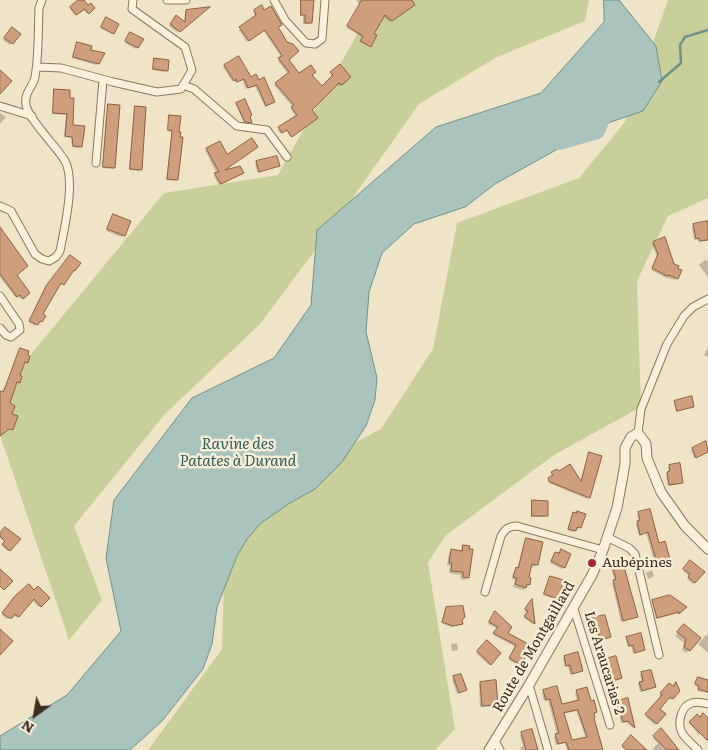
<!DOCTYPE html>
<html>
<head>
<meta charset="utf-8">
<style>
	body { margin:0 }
	#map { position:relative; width:708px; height:750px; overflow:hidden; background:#f0e4c8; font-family:Literata,serif }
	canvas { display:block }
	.north { position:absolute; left:10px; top:690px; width:50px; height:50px; -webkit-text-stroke:4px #f7eed8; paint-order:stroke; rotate:212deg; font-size:14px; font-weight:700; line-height:20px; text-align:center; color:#3d2e20 }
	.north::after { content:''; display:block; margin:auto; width:18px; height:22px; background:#3d2e20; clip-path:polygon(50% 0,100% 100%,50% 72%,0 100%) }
</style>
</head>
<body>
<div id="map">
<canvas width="708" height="750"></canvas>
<div class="north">N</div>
</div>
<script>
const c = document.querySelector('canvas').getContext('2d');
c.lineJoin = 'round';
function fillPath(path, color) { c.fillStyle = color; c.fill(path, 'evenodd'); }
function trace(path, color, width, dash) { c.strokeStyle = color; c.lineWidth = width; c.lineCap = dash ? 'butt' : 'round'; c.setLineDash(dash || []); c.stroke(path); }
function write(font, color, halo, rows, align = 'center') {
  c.font = font + ' Literata,serif'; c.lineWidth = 5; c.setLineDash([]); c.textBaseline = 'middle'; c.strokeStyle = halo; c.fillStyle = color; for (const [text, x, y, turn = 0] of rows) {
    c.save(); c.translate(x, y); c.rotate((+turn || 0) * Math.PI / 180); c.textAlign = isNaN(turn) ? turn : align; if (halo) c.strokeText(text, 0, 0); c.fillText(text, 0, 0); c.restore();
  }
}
const green = new Path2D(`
	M384,0h205l-4,21 -90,37 -76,46 -92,130 -67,90 -95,90 -91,112 28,74 -33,40 -69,-205v-43l164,-199 114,-18 91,-162z
	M668,0h40v198l-40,18 -31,65 4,126 -87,48 -109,81 -17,27 27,166 -20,21h-287l74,-101 4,-139 155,-81 52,-80 24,-126 122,-45 46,-56z`);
const water = new Path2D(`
	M604,0h15l37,46 6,35 -19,30 -44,15 -104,58 -30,23 -51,17 -32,29 -13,39 -3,40 11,46 -2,22 -9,26 -24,36 -27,27 -25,14 -29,20 -14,16 -10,17 -20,51 -5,37 -9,25 -41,52 -32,29h-130v-14l67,-41 54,-64 -15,-73 8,-58 78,-102 82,-40 37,-53 6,-75 119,-103 105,-34 63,-71z`);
const shadow = new Path2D(`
	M80,0l8,7 5,1 -6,6 -4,-5 -8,6 -5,-6z
	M300,0h12l-1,22 -2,2h-6v-8h-3z
	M356,0h45l7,9 -18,13 -7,-6 -10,18 -3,11 -9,-5 1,-3 -15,-9 13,-23z
	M206,9l-29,23 -8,-6 8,-9 7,6 1,-9 2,-2z
	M255,11l21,16 11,33 12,15 11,1 12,12 10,-10 -2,-4 9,-8 10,11 -9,9 -3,-3 -27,27 5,9 -25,18 -4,-7 -5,4 -3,-4 18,-13 -5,-8 2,-2 -19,-22 14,-11 -10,-13 3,-3 -1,-3 -17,-25 -16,12 -8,-12 17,-13 -3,-5z
	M104,20l9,13 -1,1 -12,-6z
	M12,29l7,6 -9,10 -7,-5z
	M129,35l8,13 -1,1 -11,-6z
	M78,43l11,8 9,13 -2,1 -24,-7z
	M155,59l12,11 -2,2 -13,-2z
	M225,66l26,12 5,-2 17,26 -8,5 -10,-21 -9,3 -4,-10 -6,4 -2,-3 -2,1 -9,-14z
	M55,91l14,1 2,34 10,20 -2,2 -7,-1 -1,-9 -7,-1 2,-22 -14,-1z
	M237,104l11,13 3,5 -1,1h-6l-8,-18z
	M109,105l5,63 -1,1 -11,-1 5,-61z
	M135,107l6,62 -2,2 -10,-1 5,-61z
	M0,113l6,4 -6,7z
	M170,116l8,17 -1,46 -2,2 -9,-1 6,-48 -4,-1z
	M207,149l14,23 20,2 -22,11 -5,-9 3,-2 -12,-24z
	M257,162l21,4 -20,7 -3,-9z
	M113,216l11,19 -2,2 -16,-6z
	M708,222v18l-10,2v-3l-4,1 -2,-13z
	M0,229l16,46 12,18 -7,6 -3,-3 -2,2 -16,-21z
	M654,243l22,26 1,9 -2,2 -11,-3 -13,-7 6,-13 -5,-13z
	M706,259l2,3v15l-9,-12z
	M79,263l-6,9 -2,-1 -8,13 -2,1 -2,-1 -18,31v7l-1,1 -2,-1 -3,4 -6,-4 16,-33z
	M708,347v10l-4,-2z
	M675,402l17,5 -16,5 -2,-9z
	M706,443l2,9 -14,6 -3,-8z
	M589,454v43l-2,2 -38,-16 -2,-3 5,-3 -1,-2 1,-2 28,9z
	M670,466l12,17 -2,1 -12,2 -2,-11 3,-2 -1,-5z
	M533,502l13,14 -1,1h-14v-14z
	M574,513l6,15 -2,1 -3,-1 -2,4 -6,-2z
	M639,513l30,46 -2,2 -12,3 -9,-31 -7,3 -3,-12 3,-2 -2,-7z
	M0,534l19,5 -11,12 -6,-5 3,-4 -5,-4z
	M526,540l11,25 -3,2 -4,-1 -3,12 2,7 -6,5 -10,-3 2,-7 -3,-1 2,-8 3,-2 7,-27z
	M463,546l5,31 -3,3 -5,-1 1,-4 -12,-2 1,-7 -3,-1 2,-12 3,-3 8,1z
	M561,550l3,17 -2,2 -12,-6 4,-8 4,-1z
	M691,562l12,10 -10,12 -6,-5 2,-3 -6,-5z
	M613,567l23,49 -15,6 -9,-39 3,-2 -4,-12z
	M652,570l2,6 -6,3 -2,-6z
	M550,577l7,21 -2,1 -12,-4z
	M34,591l14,7 -9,9 -7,-7 -15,18 -4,-3 -6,4 -5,-4 11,-15z
	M531,601l3,22 -1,1 -9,-6 4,-5 -4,-2z
	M653,601l32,6 -7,7 -1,-1 -21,6 -4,-16z
	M446,608l17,9 -3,8 -9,2 -10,-4z
	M494,614l13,19 23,13 -11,20 -10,-6 7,-13 -23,-12 5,-6 -10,-5z
	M592,620l18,17 -2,1 -9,3 -3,-13 -4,1 -2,-8z
	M685,625l15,13 -14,15 -4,-3 2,-7 -9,-7z
	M706,635l2,1v17l-10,-9z
	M627,638l17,12 -11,4 -2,-8 -3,1 -2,-8z
	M487,642l13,12 -11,11 -13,-12z
	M457,643l1,7 -6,1 -1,-7z
	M565,657l17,13 -12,5 -2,-9 -3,1 -2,-8z
	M603,661l18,17 -2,2 -9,2 -3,-13 -4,1 -2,-8z
	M650,671l5,16 -15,5 -2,-8 4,-2 -2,-7z
	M454,678l9,13 -6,3 -5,-15z
	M698,679l10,3v11l-11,-2 1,-4 -3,-1z
	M480,683l16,21 -1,2 -15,1 -1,-22z
	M668,686l11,5 -8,9 -3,-2 -10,11 6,5 -9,11 -10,-9 16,-19 -2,-1z
	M544,691l17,15 16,-4 -2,-9 2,-2 13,12 6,9 -3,2v4l8,32h-34l-2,-7 -9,2 -2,-8 3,-3 -9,-34 -4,1 -2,-8zM576,711l10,27 -15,4 -8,-28z
	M627,700l7,27 -1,1 -7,-6 -5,1 -3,-12 -3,1 -2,-8z
	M697,716l11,4v6l-9,9 -10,-12z
	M661,730l17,20h-26l6,-7 -5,-5z
	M522,734l15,16h-16l-1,-2 3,-2 -3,-11z`);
const stream = new Path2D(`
	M659,82l22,-19 -1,-18 5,-8 23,-7`);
const river = new Path2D(`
	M559,142l38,-11 11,-26`);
const building = new Path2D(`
	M78,0h6l4,5 3,-2 4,5 -6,6 -4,-5 -9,6 -6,-8z
	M301,0h13l-2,23h-7v-8h-4z
	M362,0h50l3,5 -23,16 -7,-6 -11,19 3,1 -6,12 -11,-6 3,-5 -16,-10z
	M262,5l2,5 7,-4 11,19 -4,2 5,8 4,7 6,2 6,7 -10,9 10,13 12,-8 5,7 -4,3 10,11 11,-11 -3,-3 10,-8 11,13 -9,8 -3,-2 -27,27 6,8 -26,19 -5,-7 -5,3 -4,-6 19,-12 -6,-8 3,-2 -19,-22 14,-11 -11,-14 4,-2 -1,-2 -16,-24 -16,11 -10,-14 17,-12 -2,-5z
	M210,7l-30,25 -10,-8 6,-9 9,7 1,-12z
	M106,17l13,7 -5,10 -13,-7z
	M12,27l9,7 -8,10 -9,-6z
	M130,32l14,7 -6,9 -13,-7z
	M77,42l15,4 -1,4 14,3 -6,11 -26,-7z
	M239,56l12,21 5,-3 3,6 5,-3 11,25 -9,4 -9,-21 -9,3 -4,-9 -7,3 -1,-3 -2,2 -10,-16z
	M154,58l15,2 -1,11 -15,-2z
	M0,70l12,11 -12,13z
	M54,89l16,1v8h4l-1,27 12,1 -3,21 -9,-1 -1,-9 -7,-1 2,-22 -14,-1z
	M245,99l7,16 -2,1 2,7 -7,-1 -9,-19z
	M108,104l12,1 -5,63 -12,-1z
	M135,106l11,1 -4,63 -12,-1z
	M169,115l12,1 -2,16h2l-1,5h3l-5,43 -11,-1 5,-48 -4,-1z
	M252,138l6,9 -33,23 15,-4 4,7 -23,11 -7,-11 5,-1 -13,-24 14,-7 7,13z
	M277,156l3,10 -21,6 -3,-11z
	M113,214l18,7 -6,15 -18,-7z
	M708,221v19l-8,1 -1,-3 -3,1 -3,-15z
	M0,227l28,39 -11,9 13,18 -7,6 -3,-4 -3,2 -17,-23z
	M665,237l9,27 5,2 -1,3 4,1 -4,9 -9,-4 -2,1 -15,-8 6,-14 -5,-12z
	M70,255l11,8 -6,8 -1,-1 -10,15 -3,-2 -18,31 3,2 -4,6 -2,-1 -2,4 -9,-4 17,-35z
	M20,348l9,3 -1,4 2,1 -2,7 -3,-1 -5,13 2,1 -2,7 -3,-1 -7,21 5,3 -3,8 6,2 -5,14 -4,-1 -9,7v-45l3,1z
	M692,396l2,11 -17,4 -3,-10z
	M706,441l2,11 -12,6 -4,-10z
	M589,452l13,4 -12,42 -40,-16 -2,-4 5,-3 -2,-3 6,-3 2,2 11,-7 11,17z
	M680,463l3,20 -14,2 -2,-13 3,-1 -1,-6z
	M532,500l16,1v15h-16z
	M650,509l9,34 6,-2 5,18 -13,4 -9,-31 -8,3 -3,-14 3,-1 -2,-8z
	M577,511l9,3 -5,14 -4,-1 -1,4 -8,-2 5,-17 4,1z
	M5,527l16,12 -11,12 -8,-7 3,-3 -5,-5v-3z
	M526,538l17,4 -5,23 -6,-1 -3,13 2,1 -1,7 -3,-1 -1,4 -11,-4 2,-6 -4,-1 3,-10 2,1z
	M463,545l7,1 -1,3h4l-4,29 -6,-1v-5l-12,-1 1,-8h-3l2,-14 11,2z
	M561,549l10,5 -6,14 -14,-7 4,-9 4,1z
	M690,560l15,12 -10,11 -7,-6 2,-3 -7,-5z
	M623,563l15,54 -15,4 -10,-41 3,-1 -4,-13z
	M0,569l13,12 -9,9 -4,-4z
	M550,576l14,4 -6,19 -14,-5z
	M29,584l5,6 4,-4 12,12 -9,9 -7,-8 -15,18 -4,-3 -3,4h-3l-7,-5 12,-16z
	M670,595l17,12 -8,7v-2l-22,6 -5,-18z
	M532,599l2,16 1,9 -11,-8 4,-5 -3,-2z
	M463,606l2,11 -3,3 1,4 -10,2 -11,-4 4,-15z
	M495,611l17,16 -4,6 24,13 -11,19 -12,-7 7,-13 -23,-12 5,-6 -9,-5z
	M605,615l6,22 -11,3 -3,-13 -3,1 -3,-10z
	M684,624l17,14 -11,13 -6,-4 2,-8 -9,-7z
	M0,629l13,12 -13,14z
	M641,633l4,17 -10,3 -2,-8 -4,1 -3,-9z
	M487,640l14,13 -10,12 -14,-14z
	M578,652l5,19 -11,3 -2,-9 -4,1 -2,-10z
	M616,656l6,22 -10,3 -4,-13 -3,1 -3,-9z
	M651,670l5,17 -14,4 -3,-9 4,-1 -2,-9z
	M461,674l6,16 -8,3 -6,-17z
	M698,677l10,3v12l-10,-3 1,-3 -4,-2z
	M496,680l2,25 -16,1 -2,-24z
	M676,682l4,9 -7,8 -3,-2 -10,12 6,5 -9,10 -12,-10 17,-19 -2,-2 9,-10 4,3z
	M557,686l5,18 17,-4 -3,-10 11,-3 4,14 3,-1 3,12 -3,1 1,4 -1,1 9,32h-34l-3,-8 -8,2 -3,-10 4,-1 -9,-34 -4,1 -3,-10zM578,710l9,27 -15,3 -8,-27z
	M628,698l7,30 -7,-7 -5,1 -3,-11 -4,1 -2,-10z
	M703,713l5,5v23l-19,-19 8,-8 3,3z
	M661,728l6,7 12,15h-12l-14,-14z
	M532,729l6,21h-12l-5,-18z
	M631,735l16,15h-21l-4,-4z`);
const minor = new Path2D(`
	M167,0h19
	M274,0l11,20 21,23 9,1 7,-5 3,-39
	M37,67l24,1 52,14 44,10 24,-3 11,-19 -7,-23 -53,-38 1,-9
	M183,85l11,4 43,37 30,4 20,27
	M0,106l32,10
	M96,163l7,-83
	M0,206l11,5 24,43 7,5 7,2 7,-4 4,-6c4,-21 16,-70 5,-90 -8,-14 -37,-42 -39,-56 -2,-14 7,-17 9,-28 4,-23 3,-46 4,-69l3,-8
	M0,296l19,28 1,6 -9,7 -5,-2 -6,-7
	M638,433l3,-24 26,-65 17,-28 9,-9 15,-8
	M607,537l22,11 6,6 24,101
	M485,592l16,-56c4,-7 8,-10 16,-10l86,24
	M574,609l36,116
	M529,685l19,65
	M495,741l5,9
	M698,750c-5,-5 -12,-11 -16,-17 -5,-10 -1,-27 10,-30 5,-2 11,0 16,1`);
const tertiary = new Path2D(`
	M489,750l40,-65 63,-110 11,-25 14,-42 8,-44v-16l6,-11 7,-4 8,11 1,14 14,34 24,34 23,23`);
const markers = [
	[592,563,5,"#9e2a2b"]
];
const poiNames = [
	["Aubépines",602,563]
];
const streetNames = [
	["Route de Montgaillard",534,647,-60],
	["Les Araucarias 2",604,663,73]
];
const waterNames = [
	["Ravine des",238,445],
	["Patates à Durand",238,462]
];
fillPath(green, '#c9cf9b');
fillPath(water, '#a9c4bc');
trace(water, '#6f938a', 1);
fillPath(shadow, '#0003');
trace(stream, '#6f938a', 2.5);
trace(river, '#a9c4bc', 16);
fillPath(building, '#cf9f7d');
trace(building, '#8d5f41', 1);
trace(minor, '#8d765c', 9);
trace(tertiary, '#8d765c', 11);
trace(minor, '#faf1dc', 7);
trace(tertiary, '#faf1dc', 9);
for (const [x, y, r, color] of markers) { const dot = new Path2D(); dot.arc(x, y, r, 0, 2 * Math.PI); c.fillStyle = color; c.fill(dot); trace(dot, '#f7eed8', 2); }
write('14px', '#3d2e20', '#f7eed8', poiNames, 'left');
write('14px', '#3d2e20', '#f7eed8', streetNames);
write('italic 15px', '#2f5d5a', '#f7eed8', waterNames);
</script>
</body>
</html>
